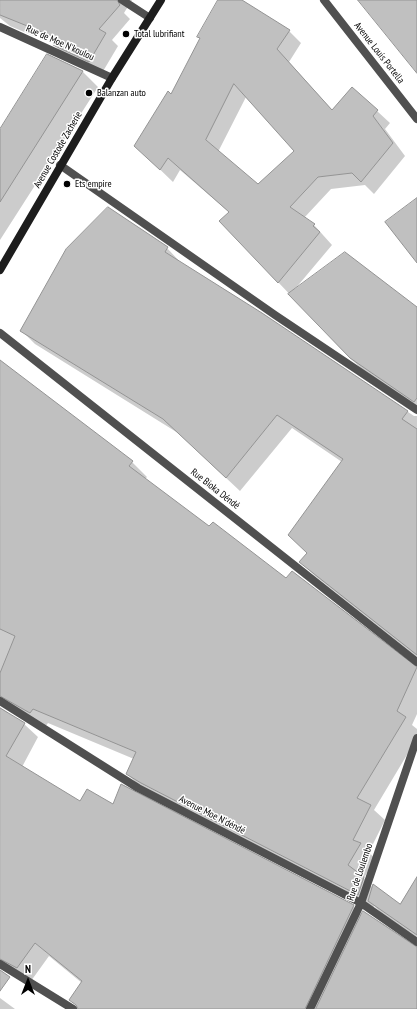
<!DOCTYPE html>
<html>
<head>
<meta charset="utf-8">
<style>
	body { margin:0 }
	#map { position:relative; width:417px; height:1009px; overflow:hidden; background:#fff; font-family:"PT Sans Narrow",sans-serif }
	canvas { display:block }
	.north { position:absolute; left:8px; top:961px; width:40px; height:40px; -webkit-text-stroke:3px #fff; paint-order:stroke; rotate:0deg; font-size:11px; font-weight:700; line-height:16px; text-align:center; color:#000 }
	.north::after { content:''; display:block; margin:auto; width:14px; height:18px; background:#000; clip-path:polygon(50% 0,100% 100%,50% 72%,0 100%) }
</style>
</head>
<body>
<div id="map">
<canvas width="417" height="1009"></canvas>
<div class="north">N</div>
</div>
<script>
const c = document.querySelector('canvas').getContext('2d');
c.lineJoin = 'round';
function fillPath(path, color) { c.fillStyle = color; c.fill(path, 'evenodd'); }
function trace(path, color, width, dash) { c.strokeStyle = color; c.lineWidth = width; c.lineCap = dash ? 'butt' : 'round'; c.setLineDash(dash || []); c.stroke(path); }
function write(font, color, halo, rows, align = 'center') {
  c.font = font + ' "PT Sans Narrow",sans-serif'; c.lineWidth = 3; c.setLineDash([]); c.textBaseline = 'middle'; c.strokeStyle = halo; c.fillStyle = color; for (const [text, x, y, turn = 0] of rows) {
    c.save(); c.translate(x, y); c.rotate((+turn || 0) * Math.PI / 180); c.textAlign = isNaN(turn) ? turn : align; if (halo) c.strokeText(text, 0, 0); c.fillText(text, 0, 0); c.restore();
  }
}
const shadow = new Path2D(`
	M0,0h66l-30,37 -26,-11 -10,-8z
	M82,0h50l-8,13 6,6 -18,21 6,6 -16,27 -36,-16 -12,-12z
	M219,0h22l48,31 12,12 -12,19 43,48 20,-22 38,35 -5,6 20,27 -31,38 -9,-9 -34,4 -27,29 10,7 18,20 -37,44 122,40v78l-52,-35 -15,-14 -72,-76 -48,-69 -50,-43 -7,12 -25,-24 24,-63zM246,97l49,55 -37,34 -40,-34z
	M83,72l15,15 -98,153v-110z
	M167,248l14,15 81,51 152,102h3v241l-102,-81 -14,-14 7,-9 34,-91 -50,-34 -52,63 -62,-58 -143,-89 -14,-14z
	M0,365l132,97 15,15 -2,2 64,48 77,52 6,-7 125,97v45l-5,11 5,4v9l-43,72 11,10 -16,32 6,7 -11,19 9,10 27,18 17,-24v56l-35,-24 -8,-8 -1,3 -231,-121 -15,-14 7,-15 -86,-36 -3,4 -45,-31z
	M0,707l24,17 14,13 -16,30 58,35 33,4 240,100 9,9 55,33v61h-334l-1,-26 -33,-27 -18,25 -31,-18z
	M0,998l15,11h-15z`);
const building = new Path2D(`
	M0,0h117l3,5 -21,24 7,4 -17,29 -36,-17 4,-7 -57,-23z
	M218,0h24l48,30 -13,19 55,61 20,-23 26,23 -5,6 20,27 -32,39 -9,-9 -34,4 -28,30 25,17 -2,2 7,6 -42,51 -59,-62 10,-9 -61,-54 -8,12 -26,-24 34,-55 3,3 29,-56 -3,-1zM234,84l60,67 -36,33 -52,-44z
	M358,0h59v73z
	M47,54l36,17 -83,131v-73z
	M417,198v65l-32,-41z
	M108,207l60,40 -3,5 97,61 146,98 -6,8 15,10v226l-118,-93 8,-9 -19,-18 55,-76 -66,-44 -51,63 -63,-59 -143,-88 46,-82z
	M345,252l72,55v91l-3,4 -64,-44 -62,-64z
	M0,360l133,101 -4,5 80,60 4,-4 73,56 6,-7 125,96 -20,44 9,6 -49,81 14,7 -18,35 8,3 -13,22 16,12 -6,18 -217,-112 -15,-9 10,-22 -103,-43 -3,4 -30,-17v-23l15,-37 -15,-7z
	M0,708l25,15 -19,33 74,45 7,-12 26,15 8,-20 233,121 -49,104h-227l-2,-4 -7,-5 13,-19 -47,-38 -18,25 -17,-9z
	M417,877v58l-49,-34 5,-17 27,20z
	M363,911l54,36v62h-101z
	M0,970l10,7 -10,14z`);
const street = new Path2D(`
	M122,0l28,18
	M324,0l93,119
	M0,27l112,51
	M60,165l215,150 142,95
	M0,333l417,329
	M0,701l138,87 223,115 56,39
	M0,964l73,45
	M310,1009l51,-106 56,-165`);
const secondary = new Path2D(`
	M0,270l112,-192 49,-78`);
const markers = [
	[126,34,4,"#000"],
	[89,93,4,"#000"],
	[67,184,4,"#000"]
];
const poiNames = [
	["Total lubrifiant",134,34],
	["Balanzan auto",97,93],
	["Ets empire",75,184]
];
const streetNames = [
	["Rue de Moe N'koulou",60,43,24],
	["Avenue Louis Portella",379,53,52],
	["Avenue Costode Zacherie",58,150,-60],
	["Rue Bioka Déndé",215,489,38],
	["Avenue Moe N'déndé",212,815,27],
	["Rue de Loulembo",360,872,-71]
];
fillPath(shadow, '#0003');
fillPath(building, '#c0c0c0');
trace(building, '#949494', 1);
trace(street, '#505050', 8);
trace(secondary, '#1d1d1d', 8);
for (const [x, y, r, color] of markers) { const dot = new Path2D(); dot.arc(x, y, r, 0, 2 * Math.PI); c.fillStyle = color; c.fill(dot); trace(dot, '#fff', 1.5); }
write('10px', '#000', '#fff', poiNames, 'left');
write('10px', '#000', '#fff', streetNames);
</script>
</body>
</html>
